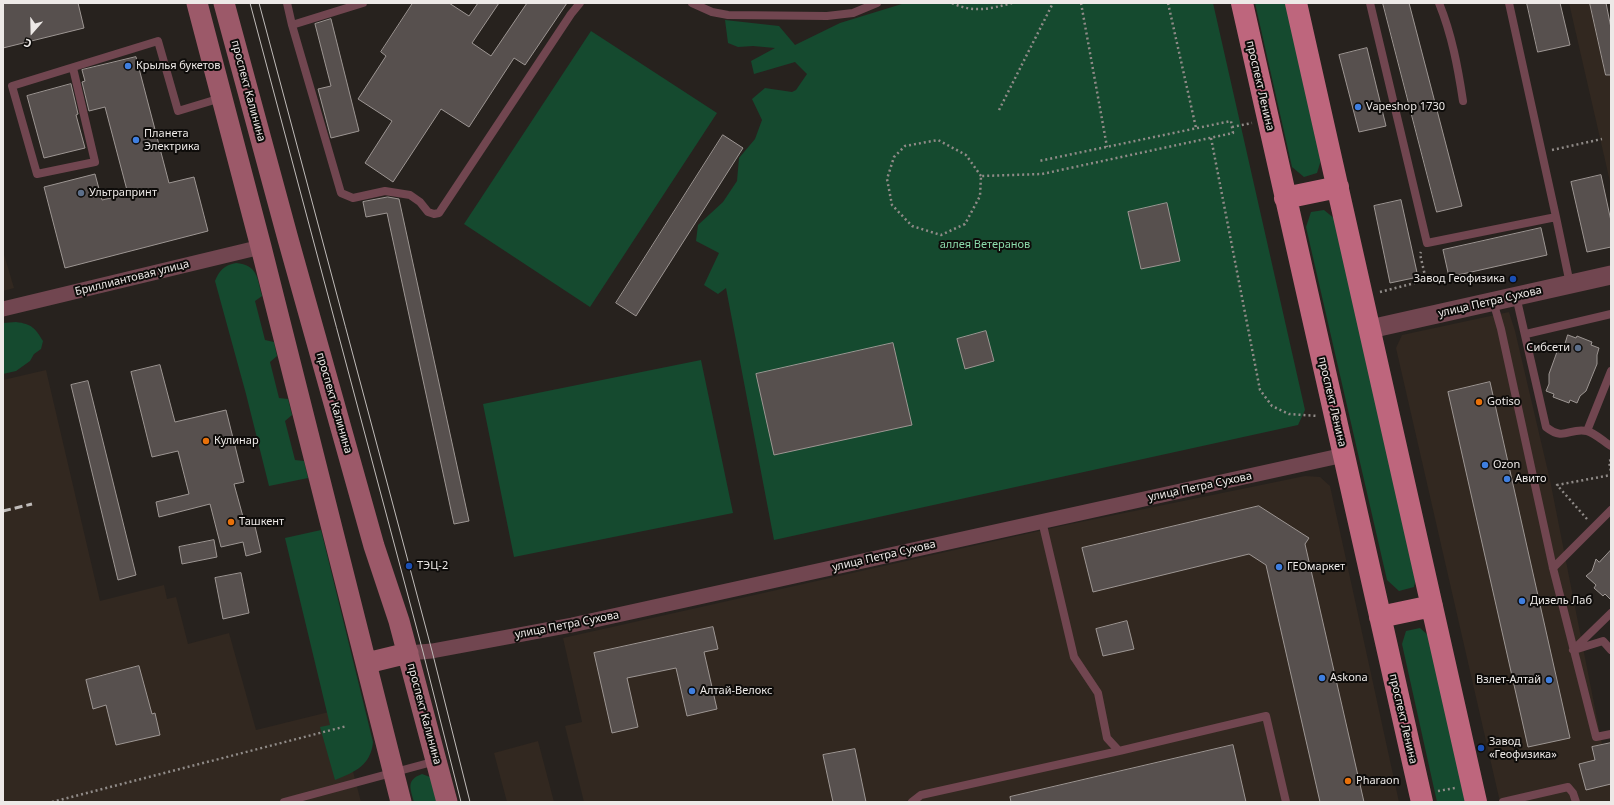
<!DOCTYPE html>
<html>
<head>
<meta charset="utf-8">
<style>
	body { margin:0 }
	#map { position:relative; width:1614px; height:805px; overflow:hidden; background:#27221e; font-family:"Noto Sans",sans-serif }
	canvas { display:block }
	.frame { position:absolute; inset:0; border:4px solid #ede9e7; pointer-events:none }
	.north { position:absolute; left:12px; top:12px; width:40px; height:40px; -webkit-text-stroke:3px #0e0c0a; paint-order:stroke; rotate:200deg; font-size:11px; font-weight:700; line-height:16px; text-align:center; color:#ede9e7 }
	.north::after { content:''; display:block; margin:auto; width:14px; height:18px; background:#ede9e7; clip-path:polygon(50% 0,100% 100%,50% 72%,0 100%) }
</style>
</head>
<body>
<div id="map">
<canvas width="1614" height="805"></canvas>
<div class="frame"></div>
<div class="north">С</div>
</div>
<script>
const c = document.querySelector('canvas').getContext('2d');
c.lineJoin = 'round';
function fillPath(path, color) { c.fillStyle = color; c.fill(path, 'evenodd'); }
function trace(path, color, width, dash) { c.strokeStyle = color; c.lineWidth = width; c.lineCap = dash ? 'butt' : 'round'; c.setLineDash(dash || []); c.stroke(path); }
function write(font, color, halo, rows, align = 'center') {
  c.font = font + ' "Noto Sans",sans-serif'; c.lineWidth = 4; c.setLineDash([]); c.textBaseline = 'middle'; c.strokeStyle = halo; c.fillStyle = color; for (const [text, x, y, turn = 0] of rows) {
    c.save(); c.translate(x, y); c.rotate((+turn || 0) * Math.PI / 180); c.textAlign = isNaN(turn) ? turn : align; if (halo) c.strokeText(text, 0, 0); c.fillText(text, 0, 0); c.restore();
  }
}
const built = new Path2D(`
	M1569,3h37l5,25v158z
	M3,251l11,37 -11,3z
	M1509,312l6,19 35,149 52,264 9,-1v59h-111l-104,-454 6,-13z
	M46,370l54,231 64,-16 3,14 9,-2 12,47 41,-11 27,97 81,-20 24,92h-358v-422z
	M1305,476l15,1 10,9 69,316h-815l-19,-76 17,-4 -19,-84 503,-113z
	M538,741l16,61h-47l-13,-49z`);
const green = new Path2D(`
	M905,3h308l92,407 -7,15 -524,115 -48,-252 -8,6 -14,-9 15,-32 -23,-12 2,-16 25,-23 14,-21 2,-23 16,-19 7,-19 -10,-21 13,-11 27,4 4,-2 11,-16 -12,-12 -41,12 -3,-13 24,-13 -22,-2 -15,1 -10,-4 -3,-23 54,6 16,19 45,-22z
	M1255,3h31l35,157 -4,13 -13,4 -12,-10z
	M591,31l126,82 -127,194 -126,-83z
	M1324,210l11,9 82,353 -3,15 -15,4 -12,-11 -81,-353 5,-15z
	M236,263c22,2 21,15 26,33l-7,5 10,39 9,2 3,14 -7,6 9,36 9,1 4,16 -7,6 10,39 9,1 4,17 -39,8 -23,-92 -31,-113c4,-10 9,-16 21,-18z
	M16,322c16,2 19,6 27,19l-2,8 -7,5 -4,7 -14,10 -13,3v-51z
	M701,360l32,153 -219,44 -31,-153z
	M321,530l52,212c-2,23 -18,30 -38,38l-15,-53 10,-2 -45,-187z
	M1420,628l10,9 37,165h-30l-35,-158 4,-13z
	M422,774l8,3 8,25h-24c-4,-14 -8,-22 8,-28z`);
const building = new Path2D(`
	M3,3h75l6,25 -81,20z
	M413,3h36l20,13 9,-13h21l-27,40 19,13 36,-53h40l-42,62 -11,-7 -45,69 -28,-18 -48,73 -28,-19 27,-42 -34,-22 28,-43 -5,-4z
	M1383,3h26l53,203 -25,6z
	M1527,3h33l10,42 -32,7z
	M1590,3h16l5,25v47h-5z
	M331,19l28,112 -28,7 -13,-49 13,-3 -16,-62z
	M1367,48l19,78 -27,6 -20,-77z
	M136,57l33,126 25,-6 14,54 -143,37 -21,-81 51,-13 7,26 26,-6 -23,-87 -16,4 -7,-29 3,-1 -3,-11z
	M71,84l7,30 -2,1 9,33 -41,10 -17,-62z
	M723,135l20,13 -107,168 -20,-13z
	M1601,175l10,46v26l-24,5 -16,-70z
	M388,197l11,2 70,322 -15,3 -67,-311 -21,4 -3,-15z
	M1401,200l17,77 -28,6 -16,-77z
	M1167,203l13,58 -39,8 -13,-57z
	M1541,228l6,27 -98,22 -6,-27z
	M986,331l8,30 -29,8 -8,-30z
	M1568,335l8,3 1,-2 15,6 -1,3 8,3 -2,7v9l-11,27 -6,5 -3,7 -7,-3 -1,3 -16,-6 1,-3 -8,-3 3,-7v-10l9,-25 7,-6z
	M893,343l19,82 -138,30 -18,-81z
	M160,365l15,57 51,-12 18,72 -10,2 11,40 9,-2 7,30 -15,4 -3,-14 -22,5 -11,-43 -51,13 -3,-15 33,-8 -11,-43 -26,6 -21,-85z
	M88,381l48,194 -18,5 -47,-195z
	M1490,382l80,356 -42,9 -80,-355z
	M1259,506l50,32 -4,6 59,258h-44l-54,-237 -17,-11 -156,38 -11,-44z
	M214,540l3,17 -35,7 -3,-17z
	M1611,550v50l-6,-6 -2,2 -9,-8 2,-3 -10,-9 6,-5 4,-12 3,3z
	M241,573l8,40 -26,6 -8,-41z
	M1127,621l7,28 -31,7 -7,-27z
	M713,627l5,22 -14,3 13,57 -30,7 -11,-48 -49,10 11,49 -26,6 -18,-80z
	M139,666l13,48 3,-1 5,22 -44,10 -10,-40 -13,4 -7,-29z
	M1611,743v41l-25,6 -7,-26 16,-4 -3,-13z
	M1233,745l13,57h-235l-1,-5z
	M855,749l11,53h-33l-10,-47z`);
const path = new Path2D(`
	M952,3c21,10 38,6 60,0
	M1081,3l26,144
	M1168,3l28,125
	M999,110l54,-107
	M1232,127l20,-4
	M1211,138l49,252 12,16 17,8 29,2
	M1552,150l50,-11
	M981,176l-15,-21 -28,-15 -33,6 -11,11 -7,22 5,26 20,21 29,9 24,-11 15,-28 1,-20 61,-2 191,-41 -2,-12 -192,40
	M1380,292l46,-12 -6,-26 1,-2
	M1611,460l-2,1 2,11
	M1587,519l-30,-34 54,-10
	M1438,791l17,-3
	M52,802l295,-76`);
const service = new Path2D(`
	M287,3l5,22 71,-22
	M692,3l20,9 16,3 99,1 26,-3 24,-10
	M1370,3l57,240 129,-26
	M1439,3c13,32 19,65 24,98
	M1509,3l47,214 14,67
	M292,25l49,168 12,5 32,-7 25,4 10,7 8,10 6,2 5,-1 132,-199 9,-11
	M73,68l22,94 -58,12 -25,-88 146,-45 20,70 43,-13
	M1516,296l30,131c19,15 23,0 41,4 8,2 17,11 24,15
	M1493,301l8,28 52,239 43,169 15,-3
	M1526,334l85,-20
	M1587,431l24,-60
	M1042,521l32,136 24,36 9,45 12,13 147,-35 20,86
	M1553,568l58,-58
	M1573,650l38,-37
	M1574,650l29,-9 8,9
	M284,802l152,-41
	M912,802l9,-7 198,-44
	M1503,802l65,-15 5,6 3,9`);
const minor = new Path2D(`
	M3,309l258,-62
	M408,653l24,-2 140,-26 772,-170`);
const tertiary = new Path2D(`
	M1370,329l241,-54`);
const secondary = new Path2D(`
	M197,3l64,244 140,555
	M224,3l64,236 86,307 25,75 48,181
	M367,663l41,-10`);
const primary = new Path2D(`
	M1242,3l180,799
	M1296,3l180,799
	M1285,198l53,-11
	M1380,617l52,-11`);
const tram = new Path2D(`
	M250,3l173,649 38,150
	M259,3l173,648 38,151`);
const rail = new Path2D(`
	M3,511l29,-7`);
const markers = [
	[128,66,4,"#3f7fe0"],
	[1358,107,4,"#3f7fe0"],
	[136,140,4,"#3f7fe0"],
	[81,193,4,"#5c6f8a"],
	[1513,279,4,"#1a4fb4"],
	[1578,348,4,"#5c6f8a"],
	[1479,402,4,"#e8710a"],
	[206,441,4,"#e8710a"],
	[1485,465,4,"#3f7fe0"],
	[1507,479,4,"#3f7fe0"],
	[231,522,4,"#e8710a"],
	[409,566,4,"#1a4fb4"],
	[1279,567,4,"#3f7fe0"],
	[1522,601,4,"#3f7fe0"],
	[1322,678,4,"#3f7fe0"],
	[1549,680,4,"#3f7fe0"],
	[692,691,4,"#3f7fe0"],
	[1481,748,4,"#1a4fb4"],
	[1348,781,4,"#e8710a"]
];
const poiNames = [
	["Крылья букетов",136,66],
	["Vapeshop 1730",1366,107],
	["Планета",144,134],
	["Электрика",144,147],
	["Ультрапринт",89,193],
	["Завод Геофизика",1505,279,"right"],
	["Сибсети",1570,348,"right"],
	["Gotiso",1487,402],
	["Кулинар",214,441],
	["Ozon",1493,465],
	["Авито",1515,479],
	["Ташкент",239,522],
	["ТЭЦ-2",417,566],
	["ГЕОмаркет",1287,567],
	["Дизель Лаб",1530,601],
	["Askona",1330,678],
	["Взлет-Алтай",1541,680,"right"],
	["Алтай-Велокс",700,691],
	["Завод",1489,742],
	["«Геофизика»",1489,755],
	["Pharaon",1356,781]
];
const streetNames = [
	["проспект Ленина",1260,86,77],
	["проспект Калинина",248,91,75],
	["Бриллиантовая улица",132,278,-14],
	["улица Петра Сухова",1490,302,-13],
	["проспект Ленина",1332,402,77],
	["проспект Калинина",334,403,74],
	["улица Петра Сухова",1200,487,-12],
	["улица Петра Сухова",884,556,-13],
	["улица Петра Сухова",567,625,-11],
	["проспект Калинина",424,714,75],
	["проспект Ленина",1403,719,77]
];
const parkNames = [
	["аллея Ветеранов",985,245]
];
fillPath(built, '#322820');
fillPath(green, '#154a2f');
fillPath(building, '#57504e');
trace(building, '#9d9693', 1);
trace(path, '#908b88', 2.5, [2, 3]);
trace(service, '#714650', 8);
trace(minor, '#714650', 15);
trace(tertiary, '#714650', 19);
trace(secondary, '#9c5969', 21);
trace(primary, '#be667d', 22);
trace(tram, '#c0bcba', 1);
trace(rail, '#c0bcba', 3, [8, 4]);
for (const [x, y, r, color] of markers) { const dot = new Path2D(); dot.arc(x, y, r, 0, 2 * Math.PI); c.fillStyle = color; c.fill(dot); trace(dot, '#0e0c0a', 1.5); }
write('11px', '#ede9e7', '#0e0c0a', poiNames, 'left');
write('11px', '#ede9e7', '#0e0c0a', streetNames);
write('11px', '#8bdbab', '#0e0c0a', parkNames);
</script>
</body>
</html>
